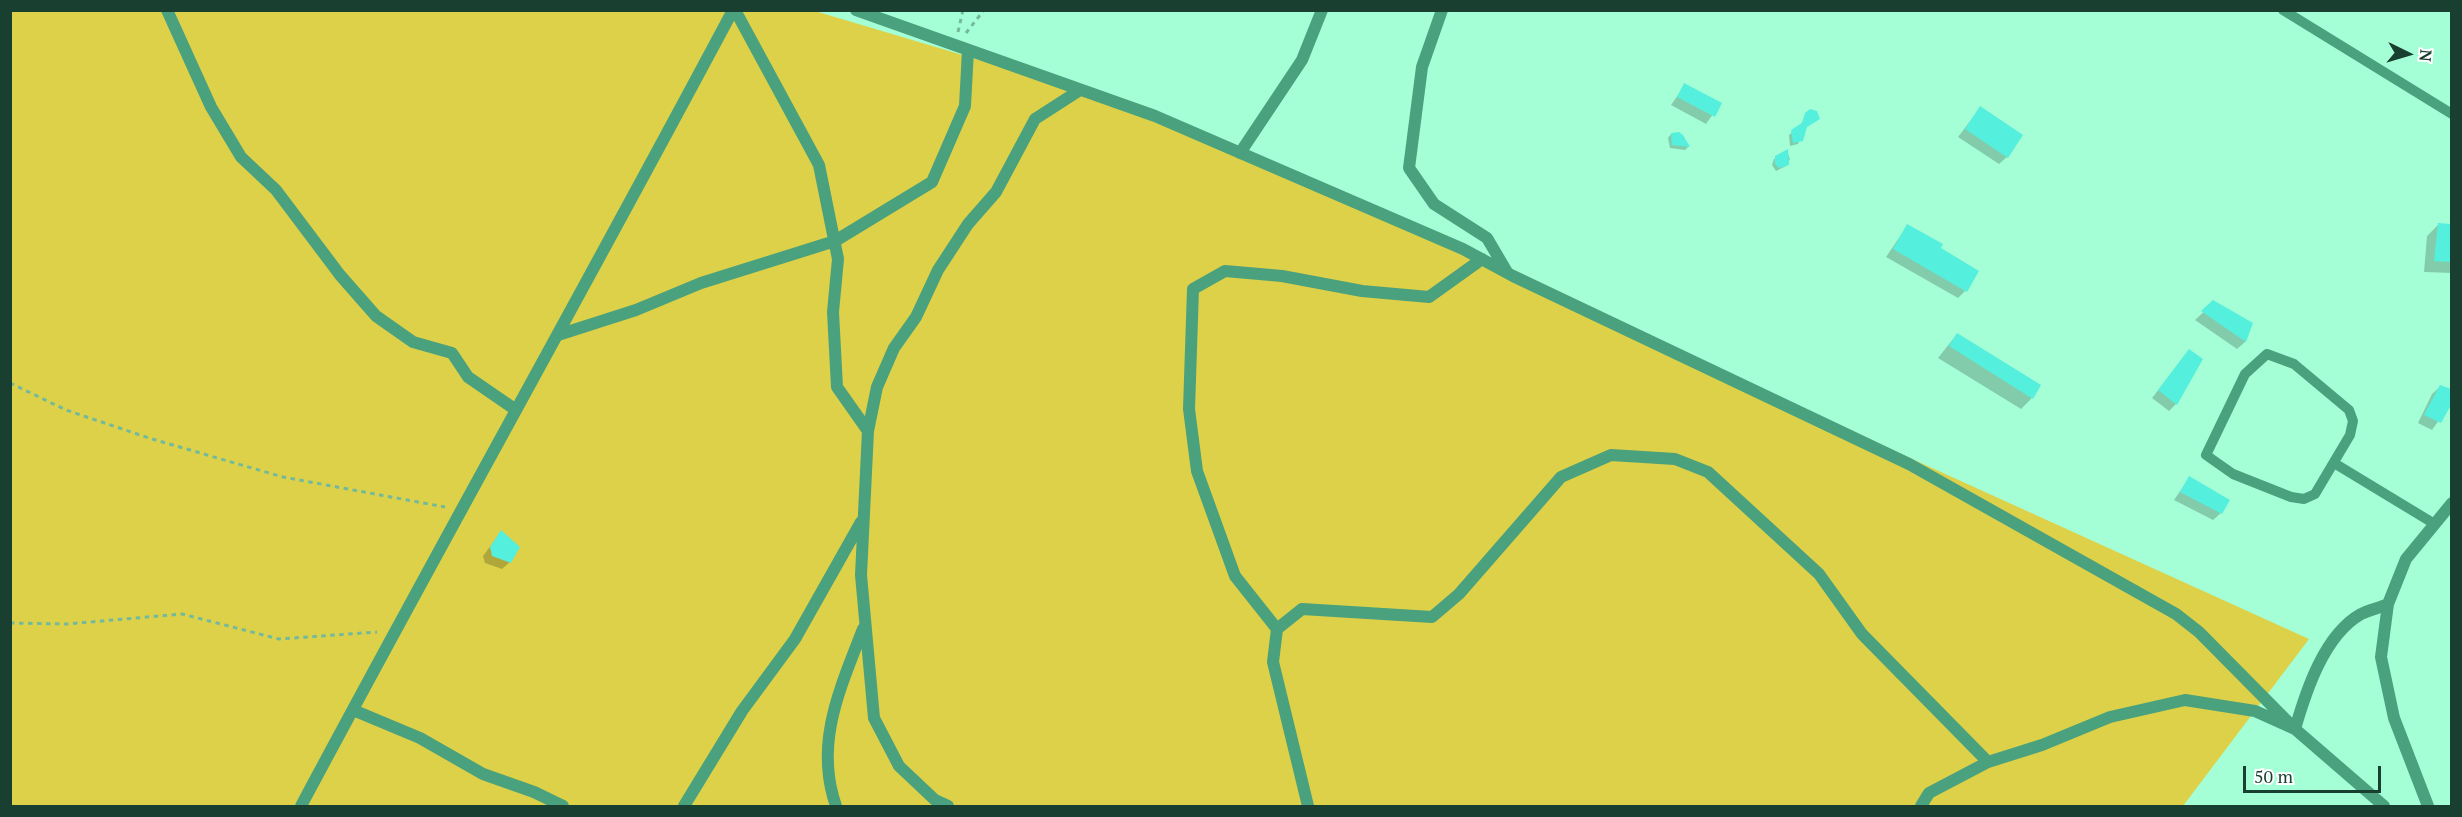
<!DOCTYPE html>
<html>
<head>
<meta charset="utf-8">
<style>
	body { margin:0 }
	#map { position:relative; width:2462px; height:817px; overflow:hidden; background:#a4ffd6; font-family:"PT Serif",serif }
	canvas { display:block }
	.frame { position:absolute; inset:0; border:12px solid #193f30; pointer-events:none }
	.north { position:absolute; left:2378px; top:24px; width:60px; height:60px; -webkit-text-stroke:4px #fff; paint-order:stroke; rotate:95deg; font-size:16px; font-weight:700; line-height:24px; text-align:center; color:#193f30 }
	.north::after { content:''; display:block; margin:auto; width:21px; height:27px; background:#193f30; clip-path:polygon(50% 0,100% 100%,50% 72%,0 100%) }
	.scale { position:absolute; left:2243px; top:766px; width:138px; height:27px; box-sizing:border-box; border:3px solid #193f30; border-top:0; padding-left:8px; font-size:18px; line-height:21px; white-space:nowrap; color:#193f30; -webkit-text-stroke:4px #fff; paint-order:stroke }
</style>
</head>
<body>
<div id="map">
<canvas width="2462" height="817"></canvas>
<div class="frame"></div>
<div class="north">N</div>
<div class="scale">50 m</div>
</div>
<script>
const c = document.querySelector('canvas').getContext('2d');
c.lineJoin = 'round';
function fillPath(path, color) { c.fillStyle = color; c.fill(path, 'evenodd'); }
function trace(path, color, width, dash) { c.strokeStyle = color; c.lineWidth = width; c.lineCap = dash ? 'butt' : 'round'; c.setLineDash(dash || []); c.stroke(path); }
const green = new Path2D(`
	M10,11h805l265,79 321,137 908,412 -126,167h-2172z`);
const shadow = new Path2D(`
	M1685,85l35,19 -14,20 -35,-19z
	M1980,108l27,49 -8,7 -41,-27z
	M1807,113l11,6 -13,9 -7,16 -8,2 -1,-11 11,-9z
	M1671,134l10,1 7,12 -3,3 -15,-2 -2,-10z
	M1787,151l3,8 -4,7 -10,5 -4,-6 2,-6z
	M2438,225h14v48l-28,-1 3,-36z
	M1907,226l32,22 26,43 -7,7 -72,-41z
	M2214,302l37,22 -6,18 -8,7 -42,-29z
	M1957,334l75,64 -11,11 -83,-51z
	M2189,351l-13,53 -7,7 -17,-13z
	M2440,387l12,3v12l-20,28 -14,-7 14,-29z
	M2189,478l32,35 -8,7 -39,-20z
	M501,532l9,30 -8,7 -17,-6 -2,-7z`);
const building = new Path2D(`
	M1684,83l38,20 -7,14 -38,-20z
	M1980,106l43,29 -15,23 -43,-29z
	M1810,109l7,2 3,8 -13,8 -4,14 -10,2 -2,-13 11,-7 3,-10z
	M1679,132l4,3 7,12 -18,-2 -1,-12z
	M1788,149l1,16 -10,3 -4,-4v-8z
	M2438,223l13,1v38l-17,-1z
	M1907,224l36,20 -2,4 38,23 -12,21 -74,-43z
	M2213,300l40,23 -7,19 -45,-31z
	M1957,333l84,52 -8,14 -84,-53z
	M2189,349l14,10 -26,46 -19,-15z
	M2440,385l11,4v16l-10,18 -17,-8z
	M2189,476l41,24 -8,14 -42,-22z
	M501,530l19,17 -9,16 -19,-7 -2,-9z`);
const path = new Path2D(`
	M958,32l5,-22
	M966,33l18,-23
	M10,383l56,27 86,29 131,38 162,30
	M10,623l57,1 115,-10 97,25 98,-7`);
const service = new Path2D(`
	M2283,10l169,104
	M2267,354l27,10 55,46 4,11 -3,14 -35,59 -11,5 -13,-2 -58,-23 -27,-19 39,-81z
	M2334,463l99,60`);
const minor = new Path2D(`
	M167,10l44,97 30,50 35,33 64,85 36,41 37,26 39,11 16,24 48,33
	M735,10l84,155 19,94 -5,53 4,75 31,44 -7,144 13,143 25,48 36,34 13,6
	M856,10l299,106 308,133 50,27 396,188 267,150 23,18 96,97 89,77
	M1442,10l-20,57 -13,101 25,36 53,34 20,34
	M1240,153l62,-93 20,-50
	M558,335l78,-25 65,-27 134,-42 97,-59 33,-76 3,-56
	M868,431l9,-44 17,-39 22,-31 22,-47 30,-46 28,-32 39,-73 45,-29
	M1277,629l-42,-53 -38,-105 -8,-62 4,-120 32,-18 57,5 80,15 67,6 53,-38
	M353,710l67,28 63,36 51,18 29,14
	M301,806c142,-266 290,-529 432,-796
	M684,806l58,-95 53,-72 66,-117
	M836,806c-22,-63 4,-117 27,-177
	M1308,806l-35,-144 4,-33 25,-20 130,8 27,-23 102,-117 50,-22 64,4 33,13 111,102 43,60 126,128
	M1921,806l8,-13 59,-31 54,-17 68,-28 75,-17 70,11 40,18c11,-38 29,-94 66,-115 8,-4 18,-6 27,-10
	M2428,806l-34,-88 -13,-61 7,-53 18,-45 46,-56`);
fillPath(green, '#ddd14a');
fillPath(shadow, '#0003');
fillPath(building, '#54efdd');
trace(path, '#72ba9b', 3, [4.5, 4.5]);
trace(service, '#4aa17d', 10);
trace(minor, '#4aa17d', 12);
</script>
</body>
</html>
